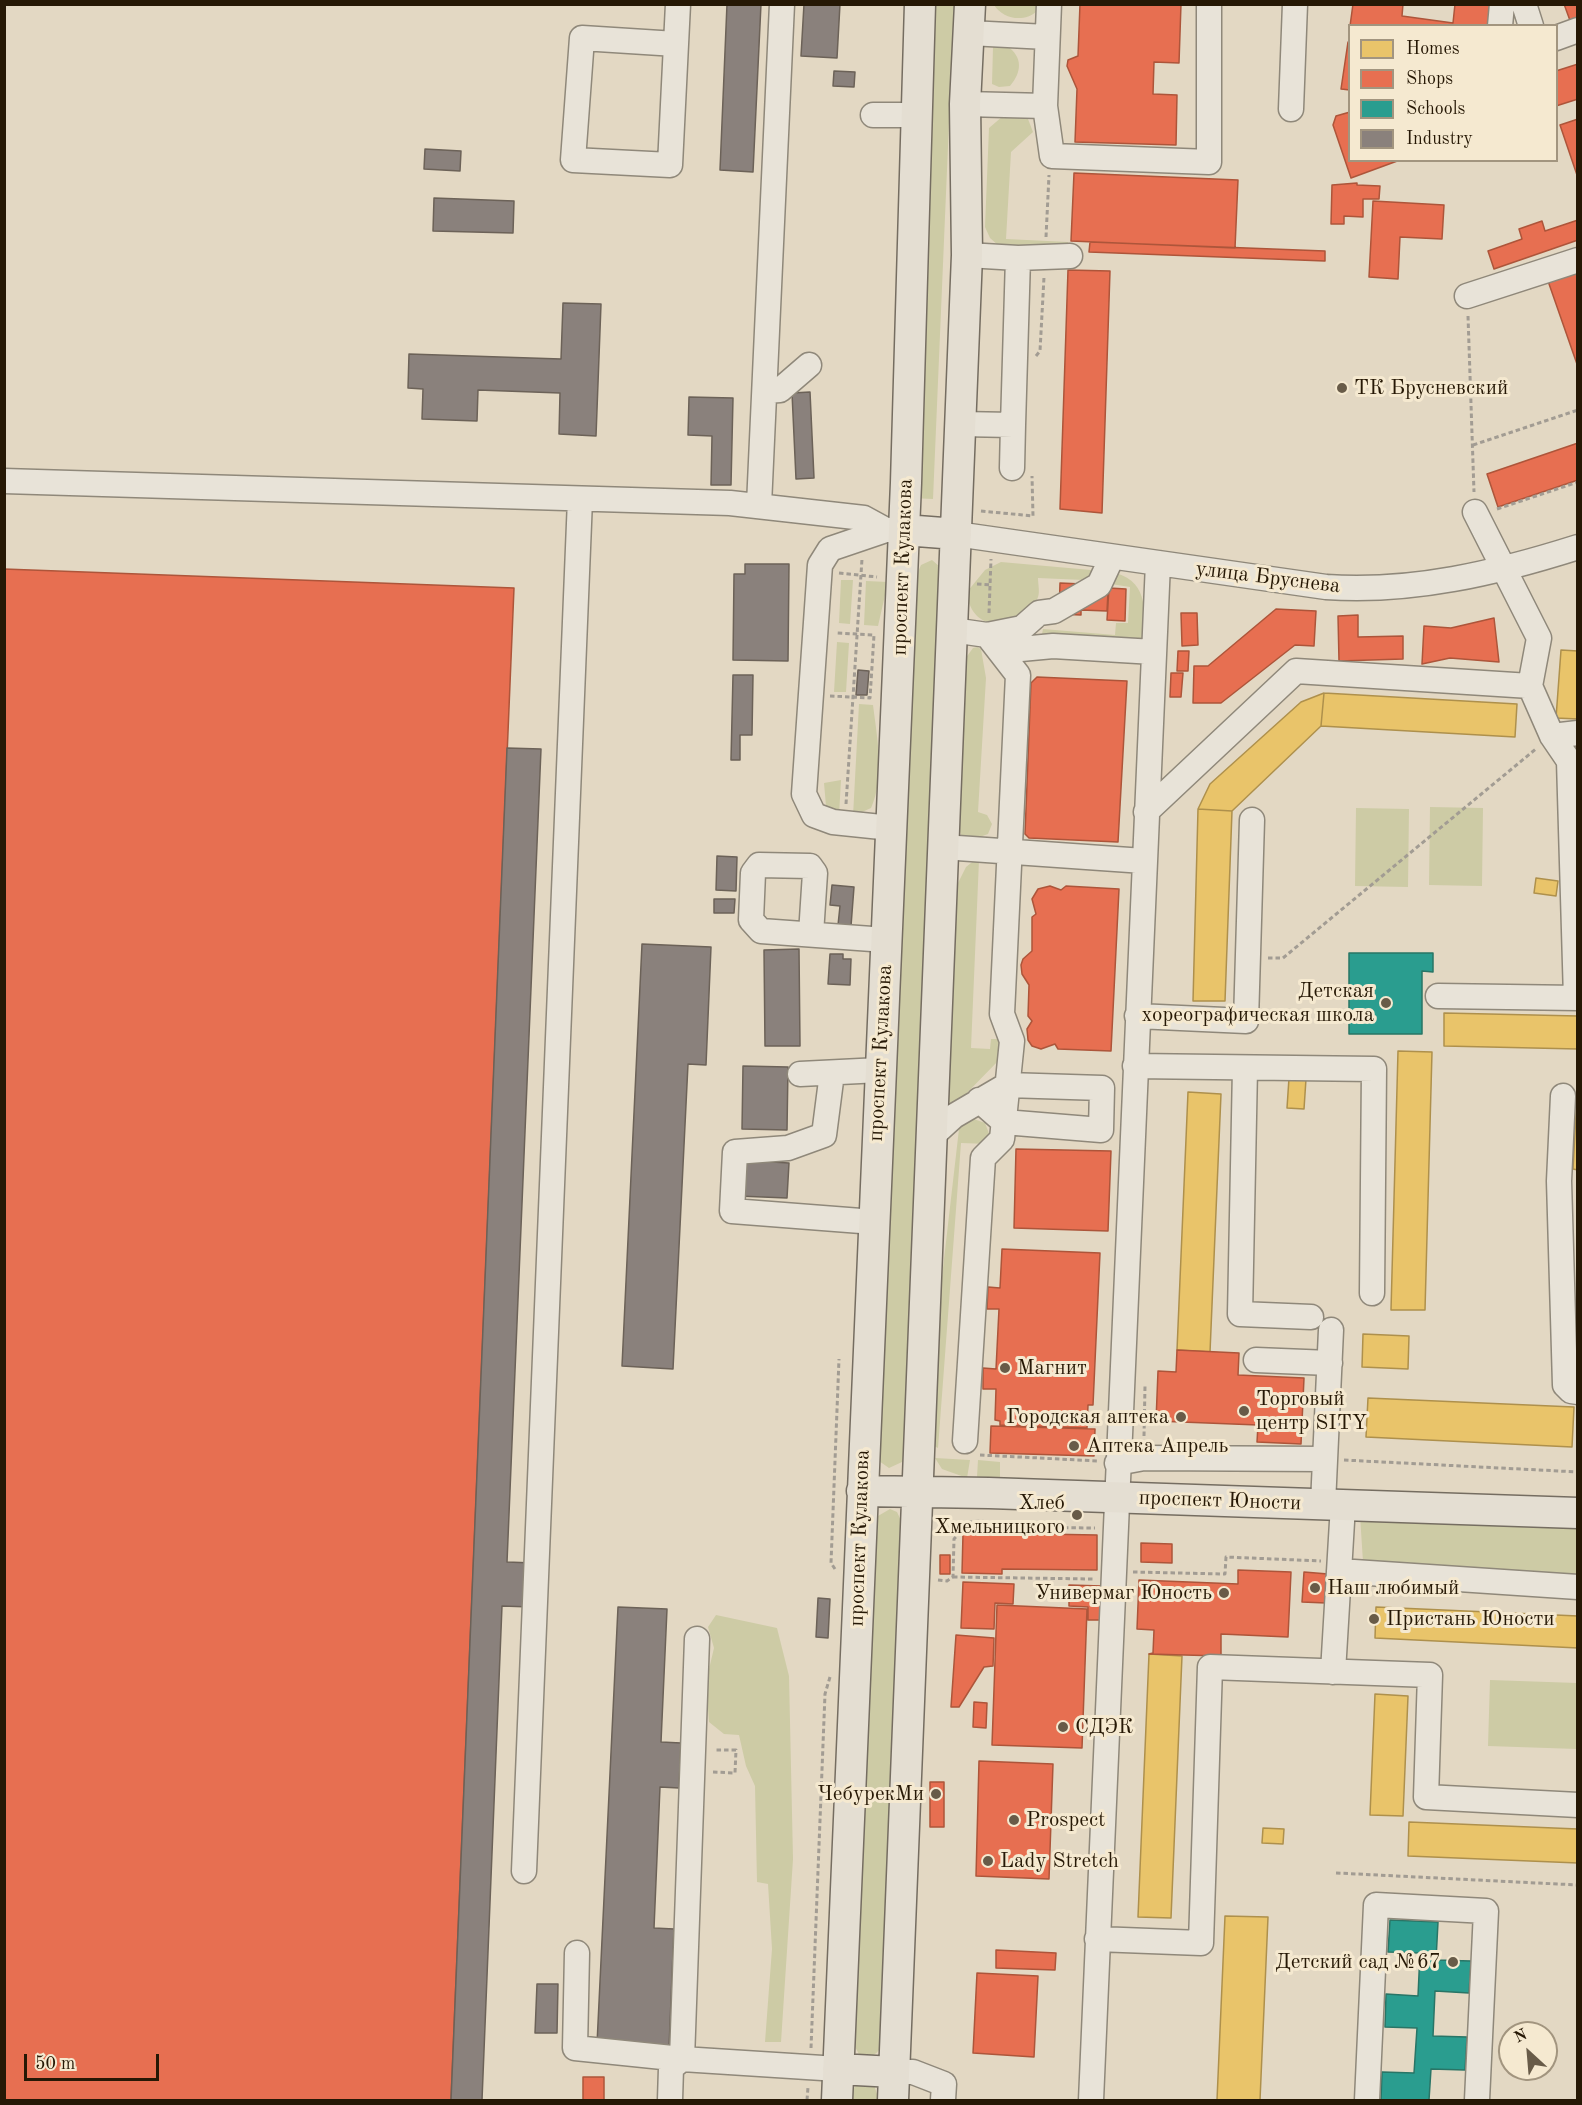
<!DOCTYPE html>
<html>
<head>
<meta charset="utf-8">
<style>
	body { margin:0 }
	#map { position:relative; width:1582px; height:2105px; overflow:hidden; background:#e3d8c3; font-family:"Old Standard TT",serif }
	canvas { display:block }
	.frame { position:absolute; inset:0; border:6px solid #261805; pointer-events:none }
	.legend { position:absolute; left:1348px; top:24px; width:210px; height:138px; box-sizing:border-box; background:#f5e9d0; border:2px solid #a2957f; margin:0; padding:8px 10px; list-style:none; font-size:18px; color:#261805 }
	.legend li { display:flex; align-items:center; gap:12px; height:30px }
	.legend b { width:30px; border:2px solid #a2957f }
	.north { position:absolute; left:1498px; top:2021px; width:60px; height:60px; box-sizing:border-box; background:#f5e9d0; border:2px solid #a2957f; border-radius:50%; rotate:334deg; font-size:16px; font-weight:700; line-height:24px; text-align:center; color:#261805 }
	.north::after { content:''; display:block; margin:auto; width:21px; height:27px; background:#685b48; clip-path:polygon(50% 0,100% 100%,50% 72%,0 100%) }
	.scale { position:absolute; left:24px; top:2054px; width:135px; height:27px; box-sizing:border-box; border:3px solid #261805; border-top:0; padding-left:8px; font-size:18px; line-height:21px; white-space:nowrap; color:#261805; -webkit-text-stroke:4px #f5e9d0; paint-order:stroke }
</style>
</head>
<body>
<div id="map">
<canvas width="1582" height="2105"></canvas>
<div class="frame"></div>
<ul class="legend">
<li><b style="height:16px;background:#e9c46a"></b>Homes</li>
<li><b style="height:16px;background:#e76f51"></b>Shops</li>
<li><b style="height:16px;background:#2a9d8f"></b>Schools</li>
<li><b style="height:16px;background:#8a817c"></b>Industry</li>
</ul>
<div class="north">N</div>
<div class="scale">50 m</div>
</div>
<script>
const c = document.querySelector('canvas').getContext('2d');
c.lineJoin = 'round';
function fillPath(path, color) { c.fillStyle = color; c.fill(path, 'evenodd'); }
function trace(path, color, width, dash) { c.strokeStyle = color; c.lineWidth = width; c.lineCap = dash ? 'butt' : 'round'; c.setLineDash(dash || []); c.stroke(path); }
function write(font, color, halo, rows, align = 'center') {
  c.font = font + ' "Old Standard TT",serif'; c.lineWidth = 6; c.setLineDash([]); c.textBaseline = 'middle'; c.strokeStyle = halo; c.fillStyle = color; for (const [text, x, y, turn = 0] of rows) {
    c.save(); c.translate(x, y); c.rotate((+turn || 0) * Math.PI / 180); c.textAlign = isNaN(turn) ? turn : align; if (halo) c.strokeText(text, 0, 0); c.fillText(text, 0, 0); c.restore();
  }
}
const green = new Path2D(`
	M933,5h21l-21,494 -22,-1z
	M994,5h44l-1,6c-13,12 -34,8 -43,-6z
	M1007,46c16,11 15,26 3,40l-11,1 -7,-3 1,-37z
	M1022,115l6,4 5,13 -22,20 -5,87 62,3v10l-69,-6 -9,-8 -5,-11 4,-99 14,-12z
	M932,560l8,7 1,7 -37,882 -2,6 -13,6 -10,-7 -1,-11 40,-878 3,-7z
	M1001,562l90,8v7l-7,3 -46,-2c0,6 2,14 0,19 -2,6 -8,11 -12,15 -23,20 -56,15 -59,-20l18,-22z
	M1116,573c34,10 29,42 27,71l-101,-10 1,-5 72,6 1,-12h12l2,-36 -19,-3z
	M841,580h12l-3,44 -11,-1z
	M866,581l22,1 -10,44 -14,-1z
	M837,642l12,1 -3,49h-12z
	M977,647l4,2 5,29 -8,134 9,3 5,9 -4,10 -14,5 -13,-4 -3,-8 7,-168 8,-11z
	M859,704l14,1c4,32 12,73 -2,103l-18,8z
	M841,780l-2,35 -13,-9 -2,-23z
	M1430,807l53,1 -1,78 -53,-1z
	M1356,808l53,1 -1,78 -53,-1z
	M976,859l3,1 -8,188 19,1 1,-10h10l-1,20 -40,41 -10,3 -3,-3 8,-211 11,-22z
	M971,1118l14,5 5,13 -2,8 -27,-1 -23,305 -6,-3 8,-151 19,-165z
	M935,1458l35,2 -3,18 -25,-9z
	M978,1460l22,2v15h-23z
	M890,1509l7,3 6,13 -22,520c-4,12 -10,11 -21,11l-6,-11 21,-521 3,-8z
	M1360,1515l217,7v52l-214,-12z
	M716,1615l61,13 12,48 4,183 -12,183h-16l7,-93 -4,-65 -11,-2 -2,-96 -9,-20 -7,-31 -15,-1 -15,-12 -3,-40 8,-34 -6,-21z
	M1490,1680l87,3v66l-89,-3z
	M862,2082l12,3 5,15h-27c0,-9 1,-14 10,-18z`);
const homes = new Path2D(`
	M1561,650l17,1v68l-22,-1z
	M1324,693l-3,33 -89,85 -34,-2 12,-25 91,-82z
	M1324,693l193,11 -2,33 -194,-11z
	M1198,809l34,2 -7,190h-32z
	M1536,878l22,3 -2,15 -22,-3z
	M1444,1013l134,3v33l-134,-3z
	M1398,1051l34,1 -7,258h-34z
	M1289,1078l17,1 -2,30 -17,-1z
	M1188,1092l33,2 -11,258 -33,-2z
	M1577,1096h1v74l-5,-1z
	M1363,1334l46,2 -1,33 -46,-2z
	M1368,1398l206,9 -2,40 -206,-10z
	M1376,1607l202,9v32l-203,-10z
	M1149,1654l33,2 -11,262 -33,-1z
	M1375,1694l33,2 -5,120 -33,-1z
	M1409,1822l169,7v34l-170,-7z
	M1263,1828l21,1 -1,15 -21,-1z
	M1225,1916l43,1 -8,183h-43z`);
const shops = new Path2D(`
	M1080,4h101l-2,59 -25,-1 -1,32 24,1 -1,50 -101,-3 2,-53 -10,-23 1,-6 10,-4z
	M1353,4h50l-1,12 51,7 2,-19h37l-3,22h-139z
	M1564,4h14v20l-6,2z
	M1348,42h2v48l-9,-1z
	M1578,64v35l-22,7v-35z
	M1350,112v48h50l-49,18 -18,-53 3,-9z
	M1578,119v59l-18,-53z
	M1074,173l164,7 -3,68 -164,-7z
	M1357,183v2l23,1 -1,13h-16v18l-19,-1v8h-13l1,-39z
	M1373,201l71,4 -2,34 -42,-2 -2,42 -29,-2z
	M1578,220v20l-84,29 -6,-18 34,-12 -3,-10 23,-8 3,10z
	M1090,242l235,9v10l-236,-9z
	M1068,270l42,1 -8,242 -42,-4z
	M1578,272v95l-30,-86z
	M1578,443v37l-80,27 -11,-33z
	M4,569l510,19 -63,1512h-447z
	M1060,583l22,1 26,8 -1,19 -26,-1v5l-22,-1z
	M1109,588l17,1 -1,32 -18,-1z
	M1276,609l40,2 -2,35 -19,-1 -74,58h-28l1,-37h14z
	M1181,613h16l1,32 -16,1z
	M1358,615v22l45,-1v23l-64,2 -1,-45z
	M1494,618l5,44 -49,-4 -28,6 2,-38 27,2z
	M1178,651h11l-1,20h-11z
	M1171,673h12l-2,24h-11z
	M1037,677l90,4 -9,161 -89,-4 -4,-4 6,-151z
	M1050,886l11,4 5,-4 53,3 -8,162 -53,-2 -3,-5 -14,5 -9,-3 -4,-6 -1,-11 5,-8 -4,-5 1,-31 -7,-11 -1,-9 2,-6 9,-8v-34l4,-3 -4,-15 6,-10z
	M1016,1149l95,2 -3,80 -94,-3z
	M1002,1249l98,4 -7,152h-5l-1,23 -87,-3v-4l-5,-1 1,-31h-13v-21l13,1 3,-60h-12l1,-22 12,1z
	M1177,1350l62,3 -1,22 66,3 -3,66 -44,-2 1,-17 -102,-4 2,-50 18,1z
	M991,1426l104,3 -1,27 -104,-3z
	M1008,1530l33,1v3l56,1v35l-95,-1v5l-40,-1 1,-39 45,1z
	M1141,1543l31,1v19l-31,-1z
	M940,1555h10v19h-10z
	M1238,1570l53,2 -3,65 -67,-3v22l-72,-2 4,-1 1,-23 -17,-1 2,-49 99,4z
	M1304,1572l24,2 -2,29 -24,-1z
	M963,1582l51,2 -1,20 -18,-1 -1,26 -33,-1z
	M1069,1585l33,1 -1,34h-13v-13l-19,-1z
	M997,1605l90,4 -5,139 -90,-3z
	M956,1635l38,3 -1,28 -9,1 -25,40h-8z
	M974,1702l13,1 -1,25 -13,-1z
	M979,1761l74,3 -4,115 -73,-3z
	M930,1782h14v45h-14z
	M996,1950l60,3 -1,17 -59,-2z
	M977,1973l61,3 -4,81 -61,-4z
	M583,2077h21v23h-21z`);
const schools = new Path2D(`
	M1349,953h84v19l-11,-1v63h-73z
	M1390,1920l48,2 -2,38 35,1 -2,32 -34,-2 -2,45 34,1 -2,33 -34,-1 -2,31h-48l1,-28 32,1 3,-45 -32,-1 1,-33 32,2 2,-43 -32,-1z`);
const industry = new Path2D(`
	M727,4h34l-8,168 -33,-2z
	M804,4h36l-3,54 -36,-2z
	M834,71l21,1 -1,15 -21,-1z
	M425,149l36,2 -1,20 -36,-2z
	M434,198l80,3 -1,32 -80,-2z
	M563,303l38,1 -5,132 -37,-2 1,-41 -82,-3 -1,31 -55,-2 1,-30 -15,-1 1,-34 152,5z
	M810,392l4,86 -18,1 -4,-86z
	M689,397l44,1 -2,87h-20l1,-49 -24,-1z
	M745,564h44l-1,97 -55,-1 1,-86h11z
	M858,670l11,1 -2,24h-11z
	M733,675h20l-1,60h-12v25h-9z
	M507,748l34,1 -34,813 26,1 -2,44 -29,-1 -20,494h-31z
	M717,856l20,1 -1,34 -20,-1z
	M832,885l22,2 -3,39 -13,-1 2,-19 -10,-1z
	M714,899h21l-1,14h-20z
	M642,944l69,3 -5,118 -18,-1 -15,305 -51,-3z
	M799,949l1,97h-35l-1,-96z
	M830,954h13v5h8l-1,26 -22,-1z
	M743,1066l45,1 -1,63 -45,-1z
	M739,1160l50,3 -2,35 -49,-2z
	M818,1598l12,1 -2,39 -12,-1z
	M618,1607l49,2 -6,133 20,1 -2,45 -19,-1 -6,141 20,1 -5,119 -72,-4z
	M537,1984h21l-1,49h-22z`);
const path = new Path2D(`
	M1046,237l3,-62
	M1468,316l6,176
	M1036,356l4,-5 4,-74
	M1473,445l105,-35
	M1497,509l81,-27
	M981,511l52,5 -1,-40
	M839,573l38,4
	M977,584l14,1
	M989,613l2,-54
	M830,696l40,2 4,-63 -37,-2
	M846,804l16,-245
	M1268,958h15l254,-210
	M1144,1436l1,-50
	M980,1455l119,6
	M1344,1460l234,12
	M835,1569l-4,-6 8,-204
	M1133,1572l92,2 1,-17 95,4
	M953,1577l140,2
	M938,1580l9,1 6,-4 1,-38 16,-17 12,-1 19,6 94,1
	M713,1772l22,1 1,-23h-22
	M1336,1873l242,12
	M811,2048l14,-354 5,-17
	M807,2100l1,-13`);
const minor = new Path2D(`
	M1049,4l-4,102 7,50 157,6v-158
	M1524,4l7,22
	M1500,26l2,-22
	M969,33l78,4
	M1556,38l22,-8
	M676,44l-94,-6 -9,122 97,5 8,-161
	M965,104l80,2
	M1291,109l4,-105
	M873,115h43
	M967,255l51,3 52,-2
	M1467,296l111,-36
	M765,391l15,-1 29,-25
	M960,424l53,1 5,-167
	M1012,468l1,-43
	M4,481l726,22 134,15 22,12
	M759,505l23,-501
	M1475,512l64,126 -9,48 22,50 17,25 7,237
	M956,534l370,53c86,6 170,-14 252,-40
	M952,630l35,5 35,-7 17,-15 15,-2 45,-26 13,-28
	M992,638l18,12 43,-4 101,6
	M1552,736l26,-3
	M1146,812l150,-141 234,15
	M891,828l-58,-6 -19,-7 -10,-21 16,-229 10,-16 56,-19h8
	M943,847l201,14
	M811,934l4,-61 -5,-7 -51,-1 -6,8 -2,47 10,11 125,9
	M1438,996l140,2
	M1137,1016l109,5 6,-201
	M1135,1066l239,3 -2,224
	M1245,1068l-5,246 71,3
	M832,1073l-8,62 -36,13 -53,4 -3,59 142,11
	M800,1074l80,-4
	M1563,1096l-4,85 6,204 6,6 7,1
	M931,1137l23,-21 53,-31 95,3 -1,42 -97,-8 -25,-22
	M1256,1360l74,3
	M965,1441l18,-283 19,-19 10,-98 -10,-27 16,-339 -31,-40
	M1117,1463l27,-5 180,1
	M1323,1504l8,-174
	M1339,1571l239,16
	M1333,1672l10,-167
	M524,1871l56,-1372
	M1097,1939l104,4 9,-276 220,8 -4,122 152,8
	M577,1953l-2,95 107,11 156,10
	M894,2072h19l31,12 -1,16
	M670,2100l1,-32 11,-9 15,-420
	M1091,2100l67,-1537
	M1367,2100l9,-195 110,6 -9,189`);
const major = new Path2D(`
	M904,530l52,4
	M862,1491l127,2 589,20
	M838,2069l56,3
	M837,2100l69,-1617 14,-479
	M893,2100l74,-1845 -2,-151 5,-100`);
const markers = [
	[1342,388,6,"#685b48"],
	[1386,1003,6,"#685b48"],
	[1005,1368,6,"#685b48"],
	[1244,1411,6,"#685b48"],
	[1181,1417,6,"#685b48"],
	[1074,1446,6,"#685b48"],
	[1077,1515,6,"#685b48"],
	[1315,1588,6,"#685b48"],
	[1224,1593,6,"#685b48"],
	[1374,1619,6,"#685b48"],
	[1063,1727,6,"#685b48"],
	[936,1794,6,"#685b48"],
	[1014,1820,6,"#685b48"],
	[988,1861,6,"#685b48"],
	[1453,1962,6,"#685b48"]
];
const poiNames = [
	["ТК Брусневский",1354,388],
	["Детская",1374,991,"right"],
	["хореографическая школа",1374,1015,"right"],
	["Магнит",1017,1368],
	["Торговый",1256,1399],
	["центр SITY",1256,1423],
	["Городская аптека",1169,1417,"right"],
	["Аптека Апрель",1086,1446],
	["Хлеб",1065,1503,"right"],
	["Хмельницкого",1065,1527,"right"],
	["Наш любимый",1327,1588],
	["Универмаг Юность",1212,1593,"right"],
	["Пристань Юности",1386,1619],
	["СДЭК",1075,1727],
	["ЧебурекМи",924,1794,"right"],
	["Prospect",1026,1820],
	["Lady Stretch",1000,1861],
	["Детский сад №67",1441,1962,"right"]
];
const streetNames = [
	["проспект Кулакова",903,567,-88],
	["улица Бруснева",1268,578,7],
	["проспект Кулакова",881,1053,-87],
	["проспект Юности",1220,1501,2],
	["проспект Кулакова",860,1538,-88]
];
fillPath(green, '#cdcba5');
fillPath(homes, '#e9c46a');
trace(homes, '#ae904c', 1.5);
fillPath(shops, '#e76f51');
trace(shops, '#ad553a', 1.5);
fillPath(schools, '#2a9d8f');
trace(schools, '#297566', 1.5);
fillPath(industry, '#8a817c');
trace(industry, '#6c6258', 1.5);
trace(minor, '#8f887a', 27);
trace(major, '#756d61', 33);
trace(path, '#a29c93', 3, [4.5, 3]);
trace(minor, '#e8e3d8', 24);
trace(major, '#e4ded2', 30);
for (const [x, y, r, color] of markers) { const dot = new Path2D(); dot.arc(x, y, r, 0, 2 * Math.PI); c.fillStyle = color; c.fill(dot); trace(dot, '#f5e9d0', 2); }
write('21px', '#261805', '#f5e9d0', poiNames, 'left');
write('21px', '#261805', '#f5e9d0', streetNames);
</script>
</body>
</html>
